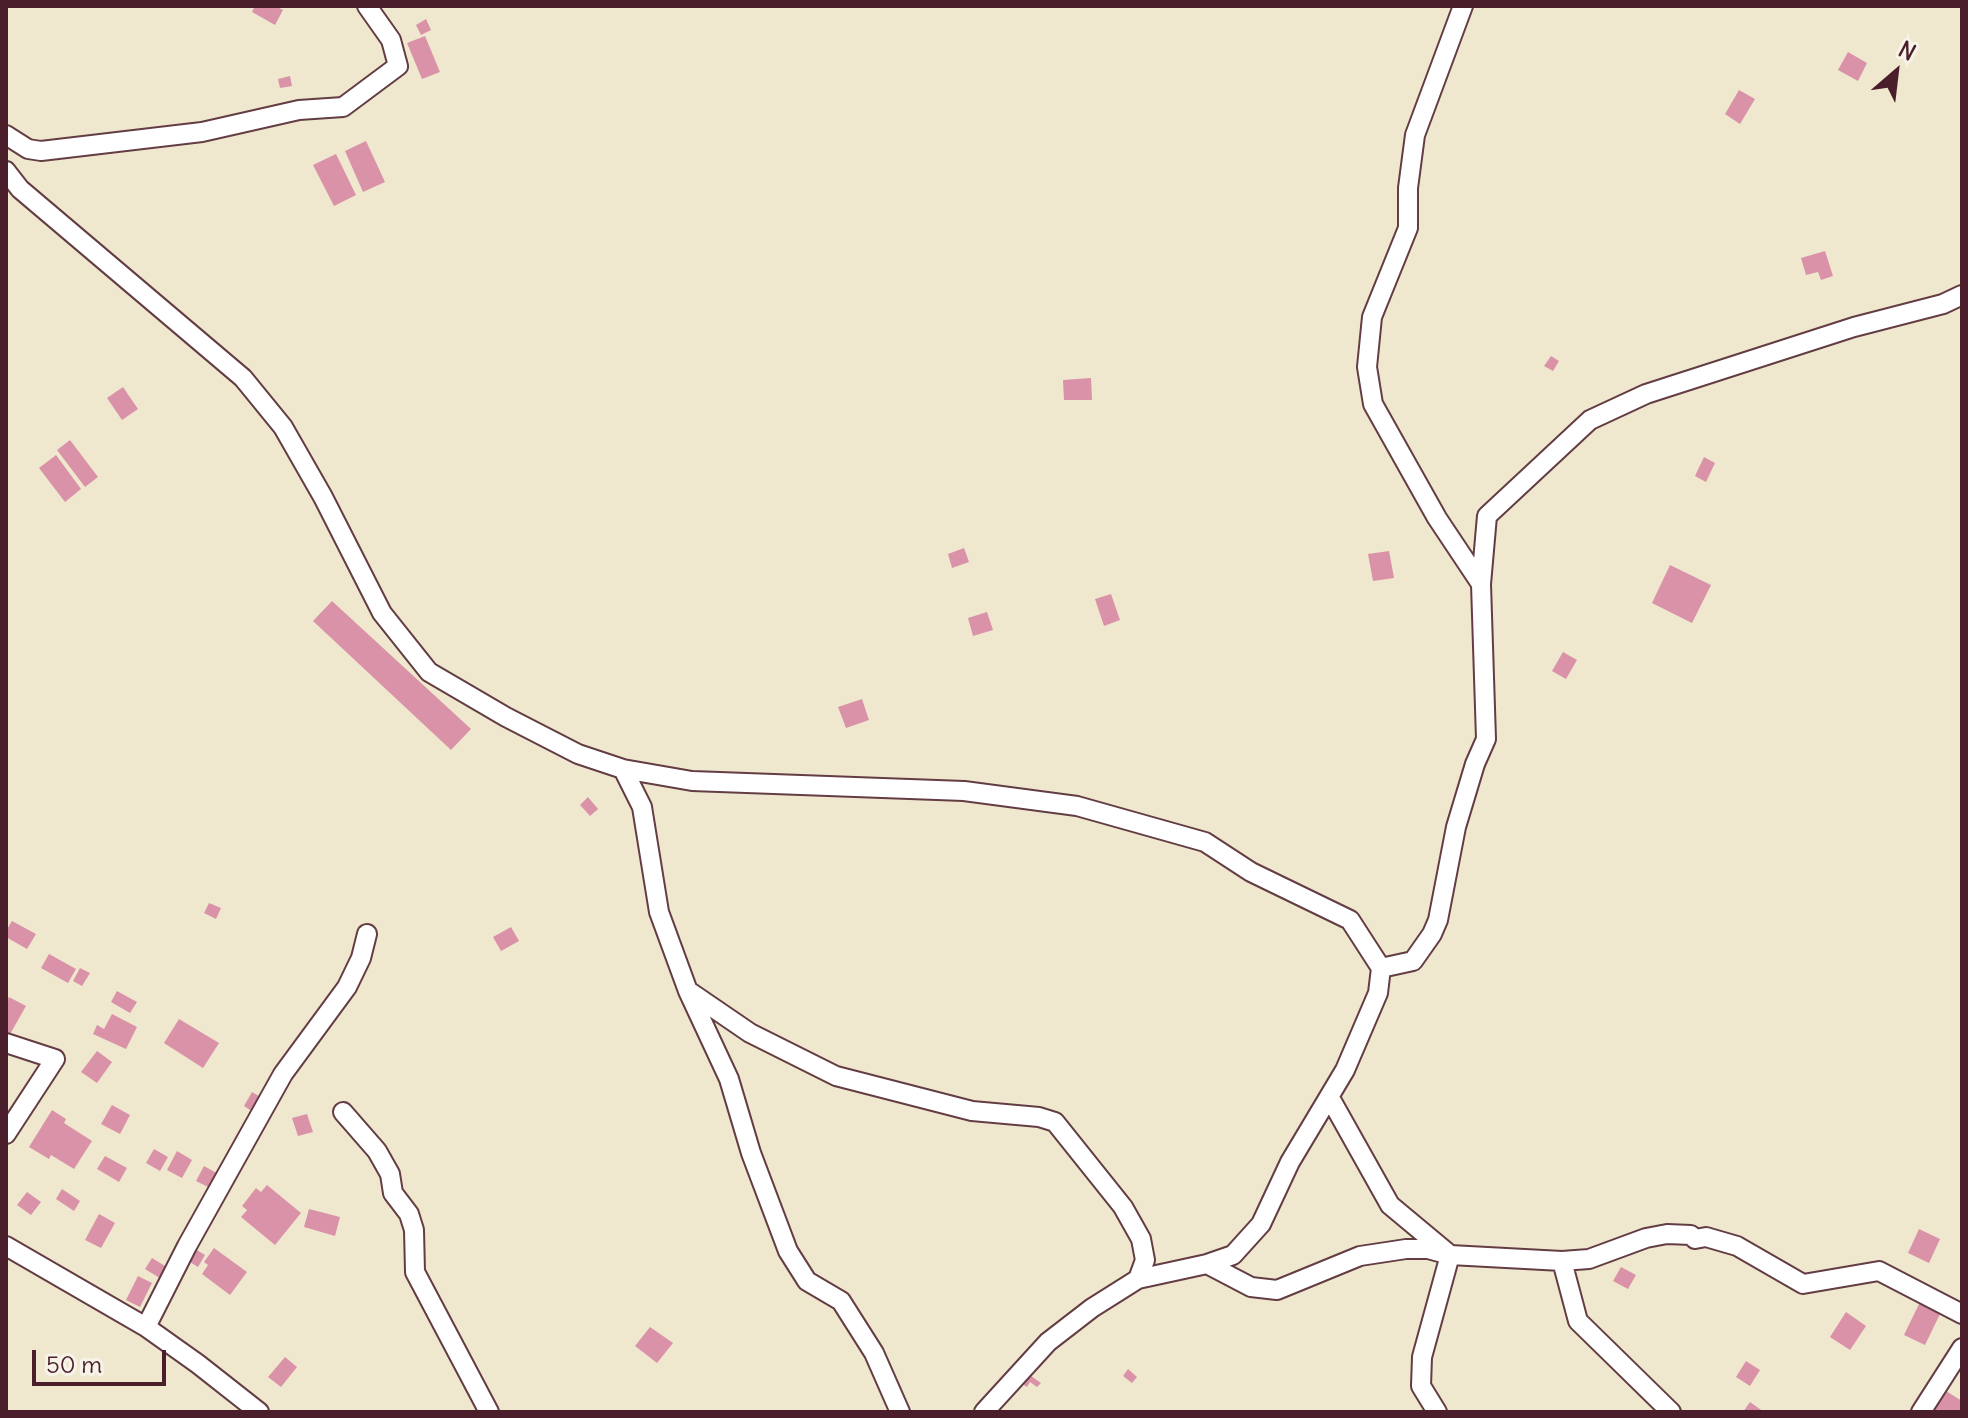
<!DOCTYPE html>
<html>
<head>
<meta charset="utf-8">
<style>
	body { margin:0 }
	#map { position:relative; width:1968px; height:1418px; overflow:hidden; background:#efe8ce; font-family:Delius,sans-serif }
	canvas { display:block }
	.frame { position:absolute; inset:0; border:8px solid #4a1f2b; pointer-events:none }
	.north { position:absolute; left:1856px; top:32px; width:80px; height:80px; -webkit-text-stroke:6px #f7f3e8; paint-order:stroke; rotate:28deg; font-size:22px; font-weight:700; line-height:32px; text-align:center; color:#4a1f2b }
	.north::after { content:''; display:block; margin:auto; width:28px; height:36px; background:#4a1f2b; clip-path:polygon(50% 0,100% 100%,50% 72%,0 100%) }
	.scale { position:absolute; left:32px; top:1350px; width:134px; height:36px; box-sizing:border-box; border:4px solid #4a1f2b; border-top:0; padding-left:10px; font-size:24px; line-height:28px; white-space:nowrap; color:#4a1f2b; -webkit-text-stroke:6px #f7f3e8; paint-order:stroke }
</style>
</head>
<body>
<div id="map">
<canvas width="1968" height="1418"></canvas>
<div class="frame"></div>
<div class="north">N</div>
<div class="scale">50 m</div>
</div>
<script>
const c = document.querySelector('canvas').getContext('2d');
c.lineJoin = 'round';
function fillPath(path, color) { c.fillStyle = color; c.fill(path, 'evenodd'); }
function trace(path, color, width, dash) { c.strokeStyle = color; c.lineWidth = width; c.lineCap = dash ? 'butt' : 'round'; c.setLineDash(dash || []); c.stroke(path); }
const building = new Path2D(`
	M255,6h20l8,4 -8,15 -23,-13z
	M426,19l5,11 -10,5 -5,-10z
	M425,36l15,36 -18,7 -15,-36z
	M1848,52l19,11 -9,18 -20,-11z
	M290,76l2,10 -12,2 -2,-9z
	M1739,90l16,9 -15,25 -15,-10z
	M366,141l19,41 -22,10 -18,-41z
	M336,154l20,41 -22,11 -21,-41z
	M1825,251l8,25 -12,4 -3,-8 -12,3 -5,-17z
	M1551,356l8,5 -6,10 -9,-5z
	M1091,378l1,22h-28l-1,-20z
	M123,387l15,22 -16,11 -15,-22z
	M70,440l28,37 -13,10 -28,-37z
	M56,455l25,34 -16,13 -26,-34z
	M1704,457l11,6 -9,19 -11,-6z
	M964,548l5,14 -17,6 -4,-14z
	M1389,551l5,27 -21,3 -5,-27z
	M1670,565l41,20 -19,38 -40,-20z
	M1111,594l9,26 -16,6 -9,-27z
	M332,601l139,128 -20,21 -138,-129z
	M987,612l6,18 -20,6 -5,-18z
	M1563,652l14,8 -11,19 -14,-8z
	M862,699l7,21 -23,8 -8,-21z
	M588,797l10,12 -8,7 -10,-11z
	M209,903l12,5 -5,11 -12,-6z
	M12,921l24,13 -9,15 -21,-12v-6z
	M511,927l8,14 -18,10 -8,-14z
	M49,954l27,15 -8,14 -27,-15z
	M80,968l10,5 -8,13 -9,-5z
	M117,991l20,11 -7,11 -19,-11z
	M9,997l17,9 -17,30 -3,-2v-31z
	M112,1014l25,13 -11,22 -33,-15 4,-9 7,4z
	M179,1019l40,24 -16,25 -39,-25z
	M97,1051l15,11 -15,21 -16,-11z
	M252,1092l12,7 -8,15 -12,-8z
	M112,1105l18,10 -10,19 -19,-10z
	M52,1110l14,9 -2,4 28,18 -18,28 -23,-14 -2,4 -20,-12z
	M307,1114l6,18 -15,4 -6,-18z
	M154,1149l14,8 -8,14 -14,-8z
	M177,1151l15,9 -10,18 -15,-8z
	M105,1156l22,12 -8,14 -22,-13z
	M204,1166l16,9 -8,14 -16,-8z
	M267,1185l34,28 -26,32 -34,-28 6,-7 -5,-4 14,-18 5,4z
	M62,1189l18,12 -6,10 -18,-12z
	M27,1192l14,10 -10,13 -14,-10z
	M309,1209l31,8 -5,19 -31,-9z
	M99,1214l16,9 -14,25 -16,-8z
	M1919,1229l21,10 -11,24 -21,-10z
	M192,1247l13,8 -7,12 -13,-8z
	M214,1248l33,24 -17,23 -28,-21 6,-9 -4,-3z
	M152,1258l18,11 -7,11 -18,-11z
	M1621,1267l15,8 -8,14 -15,-8z
	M138,1276l14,7 -12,24 -14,-7z
	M1920,1302l21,10 -16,33 -21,-10z
	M1846,1312l20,14 -16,24 -20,-13z
	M650,1327l23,16 -16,20 -22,-17z
	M285,1357l12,10 -16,20 -13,-10z
	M1746,1361l14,9 -10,16 -14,-9z
	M1128,1369l9,8 -5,6 -9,-7z
	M1027,1373l14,10 -4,4 -7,-5 -3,5 -6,-4z
	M1946,1391l16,10v11h-29z
	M1750,1402l14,10h-21z`);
const street = new Path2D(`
	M6,135l22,14 13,2 161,-19 97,-22 44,-3 55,-41 -7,-26 -24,-34
	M6,171l14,18 223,189 40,49 40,70 59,116 47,59 77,45 72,37 45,15 69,12 272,10 113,15 128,36 46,30 99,48 31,48 -3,25 -33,77 -55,92 -29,62 -28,31 -26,9 -69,15 -46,29 -44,34 -64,70
	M1481,584l6,-68 103,-96 56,-26 208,-67 89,-23 19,-9
	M623,769l19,38 17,105 29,79 41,88 22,74 37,98 19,30 34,20 33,52 26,59
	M1381,968l32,-7 19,-27 6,-14 18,-93 19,-63 11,-25 -5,-155 -44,-66 -64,-114 -6,-37 5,-50 36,-89v-40l7,-53 48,-129
	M690,992l60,41 86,43 136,35 67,6 16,5 68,85 18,32 4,21 -7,19
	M6,1043l49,16 -49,75
	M1330,1098l60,107 60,50 -28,102 -1,29 16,26
	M343,1112l34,39 13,23 3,19 16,21 5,16 1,42 74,140
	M6,1246l140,81 52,37 61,48
	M1562,1261l16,60 93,91
	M1207,1264l44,23 26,3 83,-34 46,-7h22l22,6 112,6 27,-2 57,-21 21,-4 24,1 4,4 11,-2 31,9 66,38 76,-13 83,43
	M146,1327l41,-81 96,-172 64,-87 14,-29 6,-24
	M1921,1412l41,-64`);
fillPath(building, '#d992a8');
trace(street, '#633d43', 22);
trace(street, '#fff', 18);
</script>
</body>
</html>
